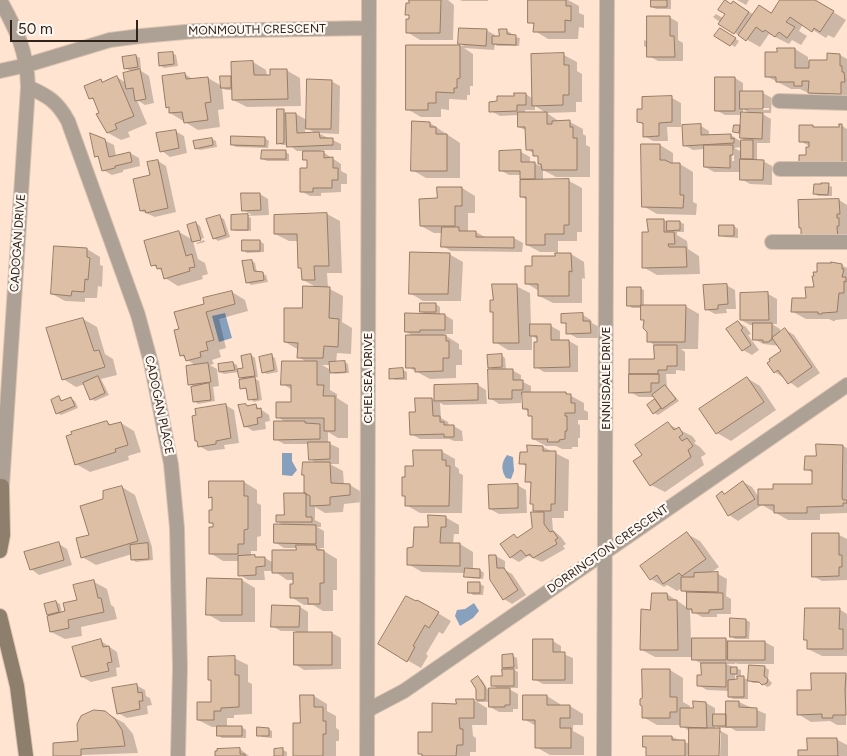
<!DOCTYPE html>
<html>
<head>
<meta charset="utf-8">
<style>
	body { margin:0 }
	#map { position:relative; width:847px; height:756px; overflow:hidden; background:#ffe5d1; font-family:Figtree,sans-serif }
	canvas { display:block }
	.scale { position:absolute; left:10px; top:20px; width:128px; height:22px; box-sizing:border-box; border:2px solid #2f231a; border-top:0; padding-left:6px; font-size:15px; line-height:18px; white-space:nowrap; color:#2f231a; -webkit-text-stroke:4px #fdf7f2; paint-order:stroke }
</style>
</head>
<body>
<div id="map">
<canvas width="847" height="756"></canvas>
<div class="scale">50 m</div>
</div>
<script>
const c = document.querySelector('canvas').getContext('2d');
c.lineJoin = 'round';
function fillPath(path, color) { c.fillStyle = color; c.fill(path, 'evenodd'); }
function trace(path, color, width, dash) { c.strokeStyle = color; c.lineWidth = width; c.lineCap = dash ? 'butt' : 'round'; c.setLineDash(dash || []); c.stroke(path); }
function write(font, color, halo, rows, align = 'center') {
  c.font = font + ' Figtree,sans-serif'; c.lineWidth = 4.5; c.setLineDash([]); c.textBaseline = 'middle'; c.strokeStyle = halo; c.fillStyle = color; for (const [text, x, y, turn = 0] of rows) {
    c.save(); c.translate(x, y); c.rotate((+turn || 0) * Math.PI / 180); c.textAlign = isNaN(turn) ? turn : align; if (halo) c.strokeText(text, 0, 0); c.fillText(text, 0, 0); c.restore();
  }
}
const water = new Path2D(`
	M225,313l7,25 -13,4 -7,-26z
	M282,453h10v8l5,9 -5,6 -10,-1z
	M507,455l6,2 1,14 -3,8 -5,-1c-5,-8 -5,-15 1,-23z
	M474,603l5,8 -6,7 -13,8 -5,-10 2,-6 8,-1z`);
const shadow = new Path2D(`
	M410,0h38l6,5 -1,35h-33l-13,-8 3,-16 -3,-2z
	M460,0h28v1h-26z
	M530,0h38l11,6v7l5,2v13l-5,-1 -1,12h-30l-13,-8v-6l-5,-3z
	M652,0h19v9h-15l-4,-2z
	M737,0h12l-3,5z
	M782,0h35l-1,1 30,19 -12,18 -6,-3 -2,3 -23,-14 -4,7 8,5 -6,9 -9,-5 -3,4 -20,-10 -9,13 -25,-14 -22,-16 3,-3 7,4 11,-16 20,13 6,-9 12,8z
	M669,17l9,5v18l5,3v18h-25l-9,-5v-7l-5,-3v-6l5,2z
	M720,29l19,12 -4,6 -19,-12z
	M486,30l9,5v2h5l7,-6 4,2v3l9,2 -1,8h-22l-2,-2 -1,6 -30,-2 9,6v32h-3v9h-3v5l-18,-1v11l-8,-1v8h-20l-14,-8 1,-63h56l-4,-2z
	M795,49l13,8v4h21l11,-6 7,4v42l-24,-1 -23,-11h-9l-25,-13 12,-23z
	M172,53l4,2 2,11 -14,2 -4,-3z
	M564,55l13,7v9l5,3v28h-6v10l-29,1 13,9h10l13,7v5l3,2v9l4,2v30h-34l-13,-7v11h26l13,7v44h-5v9h-19v13h13l13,8 1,17 -3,-1v25h-29l-14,-7v-5l-13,-8 8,-16 22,-10v-5h-16l-13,-7v-45l-5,-3 4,-16 -4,-3v-3h-13l-9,-5 21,-18 9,5v6h4l6,3v-8l-13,-9v-18l-8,-4v-12l-19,1 -9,-5 24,-14 11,-3 7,5zM535,106l11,7h-21v-3h10z
	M136,56l4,2 1,11h-3l11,7 5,27 -9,2 -8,-5 10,24 -19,8 2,5 -9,3 -13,-7 -12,-32 -6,-3 11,-17 3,2 13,-6 9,6 6,-11 -7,-4z
	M253,62l13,8 1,6 19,-6 14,8 1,28 -54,1 -14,-7v-10h-7l-4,-2 2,21 -6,1 2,17 -22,3 -28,-17v-5l-3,-1 18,-33 9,6 14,-2 14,8 9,-9 2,2z
	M735,78l8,5v9l20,1 9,5 -1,15h-10l10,6 -1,24h-13v18h6l9,5v19l-22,-1 -9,-5v-7h-27l-9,-5v-18l-12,1 -9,-5 17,-19 8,5v5l22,-1 9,6h7l-6,-3v-4l-7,-2 5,-5 2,1 1,-13h-17l-9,-5zM749,108h20v2h-20zM743,109l8,5h-8zM742,147v5l-8,-4zM732,150h2v11h-2z
	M331,81l9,5 -1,48 -21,-1 23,11v6h-21l21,14v7l6,3v10h-6v8l-20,1v3h-11l-9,-5 7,-22v-8l-3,-2 -1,-8h-7l-8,-6h-7l-4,-2 6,-32 4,3h8l11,6zM305,127l12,7h-12z
	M672,98l9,5v24h-14l1,14h-15l-9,-5v-11l-6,-4 5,-11z
	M430,123l30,20v35h-34l-14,-8z
	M841,125l6,4v45l-34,-26 -13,-7 13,-15 3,2h24z
	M175,131l9,5 3,17 -17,4 -8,-6z
	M265,138l4,3 -1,7 -32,-1 -4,-3z
	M212,139l4,2 1,6 -17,3 -4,-2z
	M104,140l10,5 2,11 14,-3 9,5 1,8 -17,4v2l-11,3 -9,-5 -3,-12 -4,-2z
	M660,145l13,8v10l7,1 13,8v30l4,2 -1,11 -39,-1 -14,-8z
	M285,152l4,2v7h-22l-4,-2z
	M158,161l8,5 10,46 -21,5 -14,-6 10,-35z
	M828,185l4,2v9h-14l-4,-3z
	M462,188l13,8v17h-7v19h8l9,5 29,1 9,5 -1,9 -71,-1 -8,-5v-13h-9l-13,-7 17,-26z
	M260,194l8,5 1,16 -22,1 4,2v13h-15l-4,-2v-13l20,-1 -9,-5z
	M839,200l8,5v43l-47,-47z
	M327,214l13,7 2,52h-15l1,15 15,8 -1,26 10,6 -1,26 -14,-1 -1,10 8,-1 4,2 1,9 -14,1 -5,-3v19l7,4v4l11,7v33h-10l-10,-6v11l11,5v16h-9l13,7 1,14h6l13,8v9l-19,2 -1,8 -18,1 -10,-6v13l6,3v4h-4l7,4v17h-5l18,11v31h-4v21h-10l-10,-6h-9l-13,-8 3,-17h-7l-13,-9h-10l1,9h-17l-8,-5 -1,-14h-16l-13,-8 4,-25v-4l-4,-2 4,-11v-12l-4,-2 34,-15 13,8v13l4,2v31l-4,1v14h-6v7h14l9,5 23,-12v-3h-13l-8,-5 8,-17 -7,-5 8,-5 20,-22 13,-30 -8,-5v-15h-26l-9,-5 11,-17 -9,-5 15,-14v-13l-9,-6 24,-22 -9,-5 1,-7 -14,-8 33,-54 -15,-8v-11l-4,-2 -1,-26h-9l-14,-7zM322,365h8l1,5z
	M220,217l4,2 6,18 -12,4 -4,-3z
	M664,220l4,2h12l4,2v8h-7v3l10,6 1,8 11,7 1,18 -43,1 -14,-8z
	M196,223l4,3 4,12 -9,2v2l-2,-1 5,18 7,4 3,11 -6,2 1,3 -25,7 -13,-8 -3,-7 -9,-6 26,-33 14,8z
	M734,226l4,3v9l-14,-1 -4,-2z
	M204,240l1,2 -8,2 -1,-1z
	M260,241l4,3v8l-17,1 -4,-3z
	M55,247l32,2 13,8v8l3,1 -1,21 -4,-1 -1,12h-12v4l-20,-1 -13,-7z
	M449,254l14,8 -2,39h-38l-13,-8z
	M251,261l4,2 2,10 9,2 2,7 -17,3 -4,-3z
	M838,263l9,5v51l-12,1v1h-2l-4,-2h-23l-13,-7 14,-13 8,-11 4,-14v-9z
	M726,285l9,5 1,19h-10l1,4 -12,1 -9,-5z
	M516,286l14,7 1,33h20l9,5v10h9l9,5v26h-34l-8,-5 2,-27 -6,-4v14h-24l-13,-8 -1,-29 -3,-2z
	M640,288l4,2v16h41l14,8 -1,35h-17l4,3v19l-9,-1v4h-10l1,13 12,14 -21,14 -4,-2 3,-14 -2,-2h-16l-9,-5 26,-32v-14l-8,-5v-10l-3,-10 -3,-2v-11h-10l-4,-3z
	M232,292l13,8 3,11 -29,8 7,29 -7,2 2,7 -9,3 2,4 -4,1 7,4 2,17 -6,1 2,14 -17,3 -4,-3 1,-14 -6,-3 7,-18 -15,-11 -1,-25 26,-25z
	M741,294h27l9,5v25h-5l8,5v4l6,-3 8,5 26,38 -22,15 -23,-16 8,-21 -3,-5 -17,-2 -9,-5v-14h-4l-9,-5z
	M436,304l4,3v8h5l8,5v14h-10l16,10v5l3,1v15h-6v13l-26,1 -22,-12 6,-31 -8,-4 21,-17 -6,-4z
	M583,315l8,5 1,3 7,4v11h-22l-9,-5v-8l-6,-3z
	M83,319l14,8 8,27 8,5 4,16 -16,4 8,16 -14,6 -4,-2 -6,-15 -9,3 -13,-8 -15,-50z
	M738,322l8,5 5,7 -3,1 11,15 -7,5 -9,-5 -15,-21z
	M251,355l4,3 3,19 -4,1 5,3 3,19 -8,2 -4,-3 -2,-9 -6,-2 2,-8 -4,-2 -1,-6 -15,2 -4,-2 13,-9 4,2 1,5 7,-1z
	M501,355l4,3 1,12h6l9,5v6l10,5v7h35l18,10v7l4,2v8h-10v4l2,1v13h-2v9h-6v2h-10l-6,-3h-10l-13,-7v-22l-4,-2v-3l-5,-3v-15l-3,1v8l-22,1 -9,-6 5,-27 -6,-4z
	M271,356l4,2 3,14 -11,2 -4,-2z
	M403,370l4,2v8h-12l-4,-2z
	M747,378l13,8 16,24 -45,31 -14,-8 -16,-24z
	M478,385l8,5 1,14 -43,1 -4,-2 1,15 7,4 1,4h5l8,5 1,10h-9l-5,-2h-29l-9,-5 5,-20 16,-15 4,2 -1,-15z
	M59,398l5,4 7,-3 4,2 3,7 -17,7 -4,-2z
	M225,405l9,5 5,33 -15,2 1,4 -17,2 -9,-5z
	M256,406l13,9 1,6 -5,1 1,7 -13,2 -8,-5z
	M107,422l5,4 9,-3 13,8 7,21 -13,4 1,4 -39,12 -14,-8z
	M668,424l24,12 4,5 -2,2 6,4 6,7 -5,3 3,8 -39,27 -14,-7 -7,-30z
	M843,446l4,2v65l-27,1v6h-32l-26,-15 -24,16 -9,-6 -12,-19 5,-3 3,2 18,-13 9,5 8,12 14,-9 39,-5v-12l-7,-4 11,-11z
	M543,447l26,13 -1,51h-4v7h-12l1,12 8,7 5,7 -3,2 2,3 -23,13 -14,-6 -9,6 -9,-5 4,-21 5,3 14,-10 7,-16 -6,-3v-5l-3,-2 1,-19 -5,-3v-14l-6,-4 7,-10z
	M441,451l14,8v7l4,3v4l4,2 -1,38h-42l-14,-8v-8l-3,-2 4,-17 7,-10z
	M517,485l9,5 1,23 -28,1 -9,-5z
	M122,487l13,8 17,52 1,13 -17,2 -4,-3v-5l-36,11 -14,-8 22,-57z
	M445,517l14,8v9h-5l-1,10h7l13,8v18h7l4,3 -1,6 -14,-1 -4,-2v-3l-43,-1 -14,-8 7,-16 14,-20z
	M687,534l13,7 19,26 -10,7h9l9,5 -1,17 5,3v15h-14v3h-15l-12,-7 1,29h35l6,4 33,-1 9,5v17h-36l-3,-1v1h-9l15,6v7l8,3 16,-13 4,3 -1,9 4,4 -2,3 -3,1 -5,-4h-9l-5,-3v19h-15l-4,-2v-6l-22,-1 -9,-5 4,-9v-12l-9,-5v-2h-38l-13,-7 10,-39 15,-17 21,14v-14l-6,-4v-2l-5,3 -10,-6 -3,2 -13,-8zM735,675h3l1,6h-4z
	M839,535l8,4v41l-25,1 -9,-5z
	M59,544l8,5 5,16 -33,10 -8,-6z
	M496,556l9,5v9l7,4 14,21 -14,9 -8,-5 -13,-19z
	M208,580h34l13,8v34h-34l-14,-8z
	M94,582l13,7 4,16 3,2 3,12 -36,8 1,9 -17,3 -14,-7v-16l-3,-2 8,-12 4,2 2,9 16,-12z
	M480,584l4,2 -1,9h-10l-4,-3z
	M418,601l33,20 -8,13 -4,-2 -13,22 2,2 -7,12 -42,-24z
	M300,607l8,5v21h24l9,5v31l-37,1 -8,-5v-34h-15l-9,-5z
	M839,609l8,5v42h-25l-14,-7 1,-8 -3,-2z
	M746,620l4,2 -1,17h-14l-4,-3z
	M101,641l16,11 3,15 -4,1 1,8 -26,6 -9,-5z
	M553,641l8,5v7l12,5v26h-30l-9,-5z
	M513,656l4,2 1,11h-5l5,3v16h-11l11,6v15h-5v3h-14l-9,-5v-5h-13l1,-24 4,2 8,13 9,-4 -7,-4 11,-8v-20z
	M234,658l14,7v17l4,2v30l-18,1v3h-7v9h15l4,3v8h-24l-4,-3 1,-8h-7l-14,-7 15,-16 -1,-22 -3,-2z
	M670,670l13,8v24l7,4v3h4v-6h12l9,5v7h11l13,-13 27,12 -1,17h-29l-5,-3h-12l-4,-2v4h4l9,5v21h-8l1,-23h-3v23h-71l25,-19 18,7v-12l-9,-7h-24l-14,-8z
	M846,674l1,1 -1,50h-9l-7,-4 -19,1 -13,-8 14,-23z
	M136,685l9,5 1,6 4,2 2,7 -5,1 1,8 -21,4 -9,-5z
	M314,696l13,8v7l9,5v12l3,2v11h-3v15h-42l7,-31z
	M547,696l13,8v2h10l13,8v11h-10v6l11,6v18h-34l-14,-8v-21l-12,-7z
	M474,700l13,8v17h-15l1,11 3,2v14h-6v4h-47l-4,-3 14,-20 25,-28z
	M110,715l14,8 9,11 5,19 -83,3 24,-13z
	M268,729l4,2v7l-10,-1 -4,-2z
	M836,739l11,6v11h-48z
	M240,749l9,7h-33l2,-6z
	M283,750l4,2v4h-12z`);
const building = new Path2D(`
	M409,0h32l-1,33h-34v-14h3v-4h-4l1,-12h3z
	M528,0h38v6h5v15l-6,-1v12h-32l1,-9h-6z
	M651,0h16v7h-16z
	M725,0l6,4 2,-3 16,11 -15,22 -16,-10 7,-10 -7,-4z
	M780,0h35l19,11 -14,21 -6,-4 -2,4 -22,-15 -4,5 9,5 -8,11 -8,-6 -4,5 -10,-7 -2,2 -7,-5 -10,14 -8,-6 21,-30 12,8z
	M647,16h23v20h4l1,21h-28z
	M459,28l28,1 -1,17 -28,-2z
	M720,28l16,10 -6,8 -16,-10z
	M499,29h8v5l9,1v10l-24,-1v-8h7z
	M406,45h54v33l-3,1v9h-3v5l-18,-1v11h-8v7h-22z
	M777,48h18v20h14v-8h18v-7l13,1v12h2v6h2l1,10h-4v12l-33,-1 1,-12h-7v5h-8v-4h-18v-5h-11v-25h12z
	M173,52l1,12 -15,2 -1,-13z
	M564,53v12h5v30h-6v10l-31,1 -1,-52z
	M136,55l2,12 -14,2 -2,-12z
	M253,61l1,14h16v-6h17l1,30 -56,1 -1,-38z
	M140,69l6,30 -11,2 -2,-13 -7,1 -3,-16z
	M185,73l1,6 22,-2 3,25 -6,1 3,17 -24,3 -2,-11 -13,1v-6l-3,1 -4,-32z
	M117,76l17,40 -19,8 2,5 -10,4 -11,-19 3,-1 -6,-15 -4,1 -5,-13 17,-7 1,3z
	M220,76h11v12h-10z
	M715,77h20v34h-20z
	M307,79l25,1 -1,49h-25z
	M740,91h23v18h-23z
	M514,93h12v12h-9v6l-28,1v-10l8,-1v-5h17z
	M672,96v26l-13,1v13l-16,1v-14l-6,-1v-13h5v-12z
	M277,109h7v34l-7,1z
	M518,112h29v12h5v-3l18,-1v7h3v11h4v32h-35l-1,-6h-3v-8h-5v-6h-7l-1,-23h-7z
	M741,112l22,1 -1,26 -22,-1z
	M286,113h10l1,20 22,-1 1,6h13v7l-46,2z
	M412,121l18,1v5h6v7h11v37h-36z
	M701,124v11l30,-1v5l3,-1v5l-51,3 -1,-21z
	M839,124h3v45l-43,-2v-12h7v-8h3v-5h-10v-17h14v2h26z
	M734,125h6l-1,8 -6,-1z
	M176,130l3,18 -19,4 -4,-19z
	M90,133l15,6 4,18 21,-5 2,10 -17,4v2l-13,3 -4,-15 -3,1z
	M231,136l34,1v9l-34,-1z
	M212,138l1,7 -18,4 -2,-8z
	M741,140h12v19h-12z
	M641,144h19v16h5l6,3h9v32h4l-1,13 -41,-1z
	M704,145h29v10h-3v13l-26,-1z
	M262,150h24v9h-25z
	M521,150v12h14v17h-15v-8h-21v-20z
	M303,151h21v7l9,-1v11h5v12h-6v8h-19v4h-13v-24h7v-8h-4z
	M740,159l24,1 -1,20h-23z
	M158,160l10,48 -22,5 -1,-3 -5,1 -7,-32 17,-4 -3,-13z
	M569,179v46h-5v9h-19v11h-19v-48h-6v-17z
	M821,183h8l-1,12 -15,-1 1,-10h7z
	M437,187h25v19h-7v20h-35l-1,-27 18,-1z
	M241,193h19l1,17 -19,1z
	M839,199l1,15h-3v4h2v8h-2l1,15 -37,1v-14h-2l-1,-28z
	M327,213l2,53h-15l1,14h-13l-1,-12h-3l-1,-34h-23v-19z
	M248,214v16h-17v-15z
	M220,215l6,20 -13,4 -7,-20z
	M647,219h17v13h10l1,12h-7l1,3h17l1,20 -45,1v-36h6z
	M667,221h13v9l-13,1z
	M196,222l5,18 -9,2 -5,-17z
	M719,225h15v11h-15z
	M442,227h17v4h17v6h38v11l-73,-1z
	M179,231l7,25 6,-2 3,13 -6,1 1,3 -26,8 -3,-11 -4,1 -1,-4 -5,1 -7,-25z
	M242,240h18v11h-18z
	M54,246l33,2v9l3,1 -2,22 -3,-1 -1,13 -12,-1 -1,5 -20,-2z
	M410,252l40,1 -2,41h-39z
	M555,253h16l1,19 -3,-1v25h-31v-12h-13v-18h7v-10h23z
	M252,260l2,11 9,1 1,8 -18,3 -4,-22z
	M831,262l11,2v5h2l-2,8h4v5l-2,-1v12h-5l-2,19 -15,1v1h-4v-2h-27l1,-14h14l-1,-11h9l-2,-11h2l-1,-4h4v-9h14z
	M492,284h25l2,59h-26v-31h-3v-12h3z
	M727,284l1,20 -10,1v4l-13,1 -2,-25z
	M303,286l27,1 -1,31 10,1 -1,28 -14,-1 -1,12h-26l1,-15 -14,-1v-34h18z
	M627,287h14v19h-14z
	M232,291l3,13 -29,8 8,28 -8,2 2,8 -8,2 1,5 -15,4 -2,-6 -4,1 -6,-26 5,-1 -5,-17 30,-8 -1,-6z
	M768,292l1,28h-29v-27z
	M420,303h16v9h-16z
	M641,305h45l-1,37h-38v-10l-4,-4 1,-8h-3z
	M405,313l40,1v16h-25v2h-15z
	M583,313v8h7l1,12 -25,1v-11h-5v-9z
	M83,318l11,33 5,-1 6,17 -43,13 -16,-52z
	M738,321l5,7 -2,2 10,15 -9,6 -16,-22z
	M753,323h19v17h-2l-1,2h-6v-2h-10z
	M530,324h21v16h18l1,27 -36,1v-26h3v-6h-7z
	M785,328l27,39 -24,17 -10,-14 -4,3 -7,-10 3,-2 -1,-2 12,-8 -9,-13z
	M406,335h40v6h3v17h-6v13l-28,1v-4h-9z
	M654,345h23v21h-10v4h-9v4h-29v-15h25z
	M251,354l4,22 -16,2 -2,-9 6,-1 -2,-12z
	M272,354l2,16 -12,3 -3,-16z
	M502,354v13l-14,1 -1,-13z
	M282,361h35v24h7l-1,11h12v35h-11v-13h-48v-16h15v-17h-10z
	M345,361l1,11 -16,1 -1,-11z
	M233,362l2,8 -16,2 -1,-8z
	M208,363l3,19 -23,3 -2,-19z
	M403,368l1,10 -15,1v-10z
	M488,369h25v11h10v10h-11v9h-23z
	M629,374h30v9h-8v9l-22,1z
	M98,376l7,17 -15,7 -7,-17z
	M255,377l3,22 -10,1 -2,-12 -6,1 -1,-9z
	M747,377l17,25 -48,32 -17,-25z
	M209,383l2,17 -18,2 -2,-15z
	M478,384v16l-44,1v-16z
	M665,385l11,14 -14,10 -10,-14z
	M522,392h44v2h5v9h4v10h-10v3h2v15h-2v8l-6,1v2h-12l1,-3h-16v-23h-4v-7h-5z
	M59,396l2,5 10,-4 4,9 -19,8 -5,-14z
	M415,398h17l1,18h7v6h4v3h10v12h-10v-3l-34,1 -1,-23h6z
	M655,399l6,9 -8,6 -6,-9z
	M226,404l5,34 -15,3v3l-18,3 -1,-6h-2l-3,-25 4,-1 -1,-6z
	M246,404l1,2 9,-2 1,5 4,-1 1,9 -5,1 1,6 -14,3 -6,-22z
	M107,421l2,4 12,-3 7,23 -13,4 1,3 -41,13 -9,-29 6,-2 -1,-2z
	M274,421h31v2l15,1v15l-46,1z
	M668,422l6,8 5,-3 4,7 -4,3 3,4 5,-3 6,8 -5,4 3,7 -41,29 -17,-25 9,-6 -7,-10z
	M308,442h22v17l-21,1z
	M816,444l27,1 -1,52 1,3h4v3h-4v3l-36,1v6h-33v-8h-16v-16h15v-5h39v-14h-8l1,-14h11z
	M527,445l16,1v5h13l-1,53h-4v7h-18v-7h-3l1,-22h-6l1,-18h-7l1,-12h7z
	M413,450h29v10h4v6h4l-1,40h-44v-10h-3v-19h3v-11h8z
	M303,462h27l1,21 19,1v11l-20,2v8l-20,1v-10l-6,-3v-18h-2z
	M209,481h35v15h4v33l-4,1v14h-6v10h-29v-27h4v-4h-4v-13h3v-13l-3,1z
	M743,481l12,18 -27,17 -12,-20 6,-5 2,3z
	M518,484v24l-29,1 -1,-24z
	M122,486l16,55 -57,17 -5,-20 13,-3 -9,-29 23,-7v-8z
	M284,493h22v24h6v5h-36v-7h8z
	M531,512h13v12l6,8 3,-1 5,7 -3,2 2,4 -24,14 -3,-4 -4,2 -5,-6 -11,8 -10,-14 14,-10 3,4 15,-10z
	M428,515l18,1v11h-5l-1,16h20v23l-53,-1v-17l6,-1 1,-20h14z
	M274,524l42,1v19l-42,-1z
	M687,532l19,27 -24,17 -3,-3 -16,11 -6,-9 -7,5 -10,-14z
	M812,533h27v22h3v12h-3v9l-27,1z
	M59,542l5,18 -34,10 -6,-18z
	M148,543l1,16 -18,1 -1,-15z
	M296,545h20l1,5h7v33h-4v21h-12v-6h-18v-14h3v-11h-21v-23h24z
	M255,555v2h10v9l-9,1v8l-18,1v-20z
	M489,555h7l1,13h7l14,22 -15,10 -13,-20z
	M465,568l15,1v9l-16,-1z
	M718,572v20l-37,-1v-14h13v-4z
	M207,578l35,1v36h-36z
	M94,580l4,18h3l3,14 -36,8 1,8 -19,4 -3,-16 18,-5 -2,-8 14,-3 -4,-15z
	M468,582h12v11h-12z
	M687,592l36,1v16l-14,1v3h-17v-4h-5z
	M652,593h15l1,7h9l1,50h-38l1,-41 9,1z
	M406,596l10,5 1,-1 22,12 -10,16 -4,-3 -12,21 2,1 -8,15 -29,-18z
	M56,601l3,11 -12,3 -3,-11z
	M272,605l28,1 -1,21h-28z
	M805,608h35l-1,21h4v20h-36v-9h-3z
	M730,618l16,1v18h-16z
	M294,632h38v33h-38z
	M692,638h34v22h-34z
	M101,639l2,8 6,-1 3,16 -5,1 2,8 -28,6 -9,-30z
	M533,639h20v13h12v28h-32z
	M728,641h37v19h-37z
	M513,654l1,13 -12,1v-13z
	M235,656v19h4v32l-18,1v3h-7v9h-17v-18h14v-22h-3v-23z
	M701,663h25v24l-29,-1v-11h4z
	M749,665l16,1 -1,10 4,3 -1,4 -5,2 -3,-3 -11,-1z
	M731,667h6v7h-6z
	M502,669h12v17h-23v-10h11z
	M642,669h28v28h7v15h-7v6h-28v-12l-2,-1v-6l2,-1z
	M811,673h35l-1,17 1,25h-13v3h-11v-4l-25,1v-25h14z
	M478,676l7,11v13h-9v-11l-5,-8z
	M737,676h7v21h-16v-17l9,-1z
	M137,684l1,9 4,-1 1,9h-4l1,8 -23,5 -5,-26z
	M489,688h21v17h-5v2h-16z
	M300,695h14v12h9v14h3v13h-3v22h-30v-33h7z
	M523,695h24v10h23v13h-10v10h11v20h-36v-28h-12z
	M456,699h18v19h-15l1,11h3v16h-6l-1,11h-34v-2h-4v-22h14v-29l24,1z
	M693,701l13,1 1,26 -27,-1v-19h13z
	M726,701h13v6l18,1v19h-31z
	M94,710l11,1 10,8 7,11 3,16 -44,3v7h-28v-13l25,-2 -1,-17 4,-8z
	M713,714h13v12h-13z
	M217,726h25v10h-25z
	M257,727l12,1v8h-12z
	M689,728h31l-1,28h-30z
	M643,736h29v4h13v16h-39v-9h-3z
	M807,738h30l1,18h-40v-6h9z
	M240,748v6h5v2h-30v-5h2v-2z
	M283,748v8h-9v-7z`);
const minor = new Path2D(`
	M0,0c17,31 27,51 28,87l-26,399 -2,4
	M0,71l27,-6 83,-25 31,-4 55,-5 173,-3
	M28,87c20,9 29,14 40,34l70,194 13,48 20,101 6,64 3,139 -2,89
	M779,101l68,2
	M780,169h67
	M772,242h75
	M368,710l36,-19 443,-306
	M367,756l2,-756
	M604,756l3,-756`);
const secondary = new Path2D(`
	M0,551l3,-16 -1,-49
	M0,616l17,70 9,70`);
const streetNames = [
	["MONMOUTH CRESCENT",257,30,-1],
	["CADOGAN DRIVE",18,243,-86],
	["CHELSEA DRIVE",368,378,-90],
	["ENNISDALE DRIVE",606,378,-90],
	["CADOGAN PLACE",159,405,78],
	["DORRINGTON CRESCENT",608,549,-35]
];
fillPath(water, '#87a0bd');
fillPath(shadow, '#0003');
fillPath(building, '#ddbfa6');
trace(building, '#977b64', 1);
trace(minor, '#dac2b0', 16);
trace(secondary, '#dac2b0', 16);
trace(minor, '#ada195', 14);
trace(secondary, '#8e7e6c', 14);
write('12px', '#2f231a', '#fdf7f2', streetNames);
</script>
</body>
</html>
